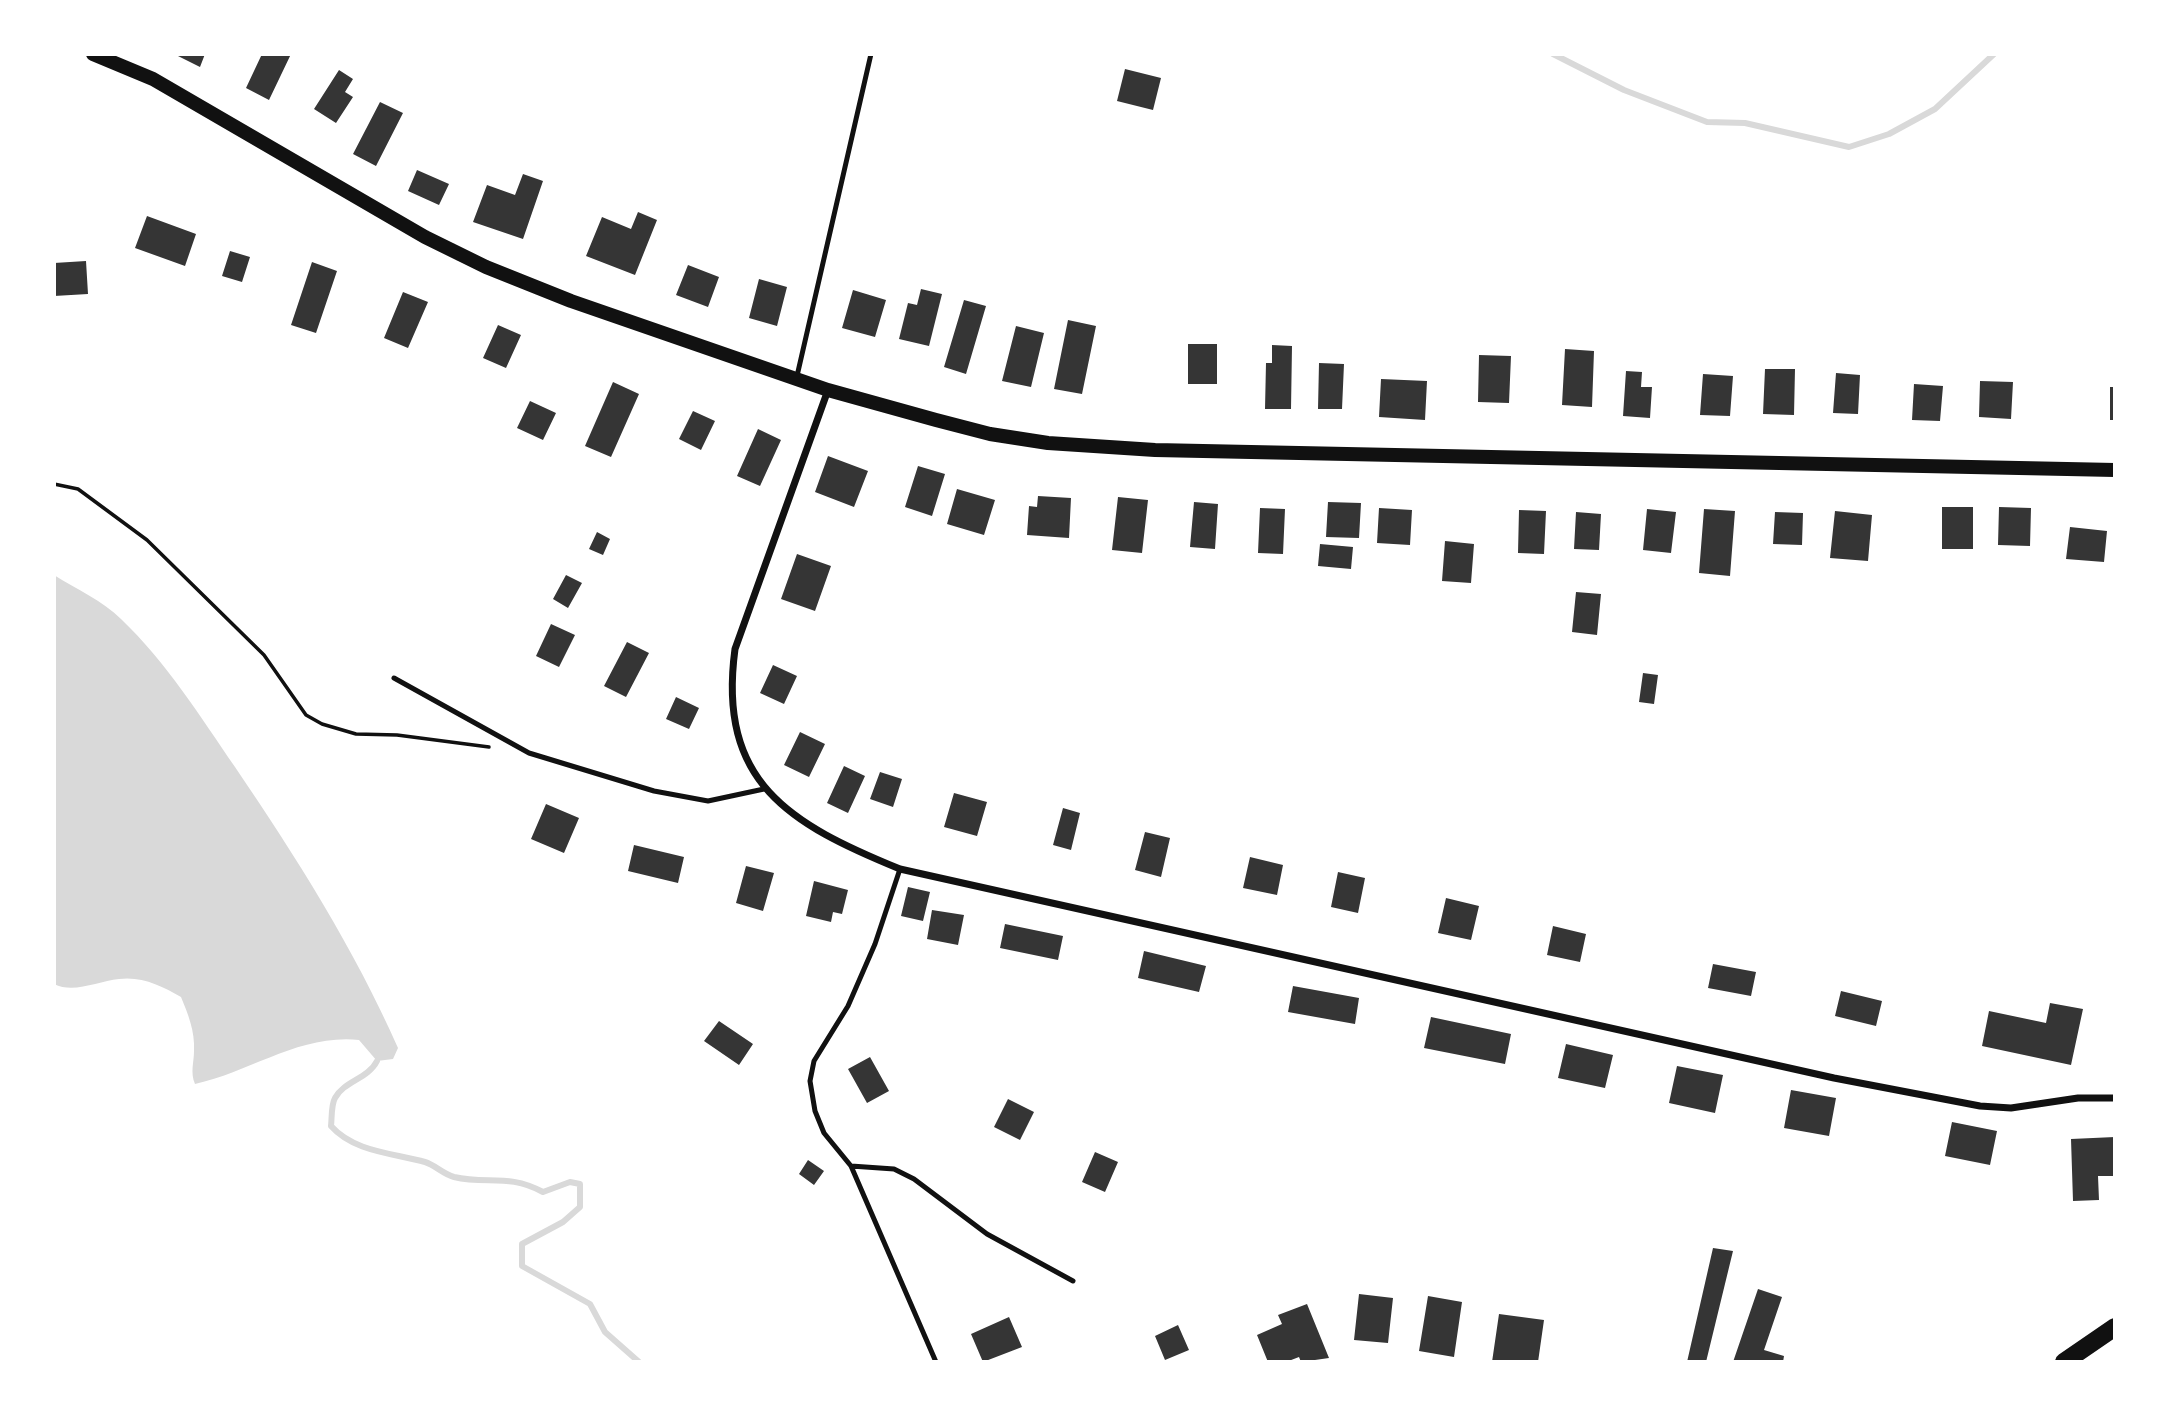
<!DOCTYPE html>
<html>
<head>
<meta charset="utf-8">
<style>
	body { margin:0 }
	#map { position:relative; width:2169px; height:1416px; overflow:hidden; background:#fff; font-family:"PT Serif",serif }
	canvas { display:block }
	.frame { position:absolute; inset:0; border:56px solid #fff; pointer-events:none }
</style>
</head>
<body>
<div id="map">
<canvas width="2169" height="1416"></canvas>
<div class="frame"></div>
</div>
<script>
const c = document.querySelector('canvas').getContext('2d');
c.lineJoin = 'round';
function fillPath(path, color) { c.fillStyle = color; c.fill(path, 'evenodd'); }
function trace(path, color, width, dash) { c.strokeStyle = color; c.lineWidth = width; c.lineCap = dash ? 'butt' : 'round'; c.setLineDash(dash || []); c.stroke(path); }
const water = new Path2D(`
	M54,575c22,14 49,26 67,44 45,43 79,97 114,148 61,90 119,181 163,281l-5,11 -16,2 -18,-21c-60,-6 -108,32 -164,44 -5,-12 -1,-21 -1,-33 1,-20 -6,-37 -13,-54 -19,-11 -39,-21 -62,-18 -21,2 -45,15 -65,5z`);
const stream = new Path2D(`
	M1553,54l71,36 83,32 38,1 104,24 40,-13 46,-25 59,-55
	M377,1061c-9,18 -33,20 -42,37 -4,7 -3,20 -4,28 23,26 62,27 94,36 10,3 18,12 29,15 33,8 54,-4 89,15l27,-10 10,2v23l-17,15 -41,22v22l68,38 15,28 34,30`);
const building = new Path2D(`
	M174,54h31l-5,13z
	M262,54h29l-22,46 -23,-12z
	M1125,69l36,9 -8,32 -36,-9z
	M339,70l14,9 -8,13 8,5 -17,26 -22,-14z
	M380,102l23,11 -27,53 -23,-12z
	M417,170l32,14 -10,21 -31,-14z
	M523,174l20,7 -20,58 -50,-17 14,-37 28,10z
	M638,212l19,8 -22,55 -49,-19 16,-39 29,12z
	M147,216l49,18 -11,32 -50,-18z
	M230,251l20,6 -8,25 -20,-6z
	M86,261l2,33 -34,2v-33z
	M312,262l25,9 -21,62 -25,-8z
	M688,265l31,12 -11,30 -32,-12z
	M759,279l28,8 -10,39 -28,-8z
	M921,289l21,5 -13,52 -30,-7 9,-36 9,2z
	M853,290l33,10 -11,37 -33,-9z
	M403,292l25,10 -20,46 -24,-10z
	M964,300l22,6 -20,68 -22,-7z
	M1068,320l28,6 -14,68 -28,-5z
	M498,325l23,10 -15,33 -23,-10z
	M1016,326l28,7 -13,54 -29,-6z
	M1188,344h29v40h-29z
	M1272,345l20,1 -1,63h-26l1,-46h6z
	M1565,349l29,2 -2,56 -30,-2z
	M1479,355l32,1 -2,47 -31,-1z
	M1319,363l25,1 -2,45h-24z
	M1765,369h30l-1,46 -31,-1z
	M1626,371l16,1 -1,15h11l-2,31 -27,-2z
	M1836,373l24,2 -2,39 -25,-1z
	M1703,374l30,2 -3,40 -30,-1z
	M1381,379l46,2 -2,39 -46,-3z
	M1980,381l33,1 -2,37 -32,-2z
	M613,382l26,12 -28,63 -26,-11z
	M1914,384l29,2 -3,35 -28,-1z
	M2110,387h5v33h-5z
	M530,401l26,12 -13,27 -26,-12z
	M693,411l22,10 -14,29 -22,-11z
	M758,429l23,11 -21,46 -23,-10z
	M828,456l40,15 -14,36 -39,-15z
	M918,466l27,8 -13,42 -27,-9z
	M957,489l38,11 -11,35 -37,-11z
	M1038,496l33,2 -2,40 -42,-3 2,-29 8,1z
	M1118,497l30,3 -6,53 -30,-3z
	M1194,502l24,2 -3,45 -25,-2z
	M1328,502l33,1 -2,35 -33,-1z
	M1942,507h31v42h-31z
	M1999,507l32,1 -1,38 -32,-1z
	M1260,508l25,1 -2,45 -25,-1z
	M1379,508l33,2 -2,35 -33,-2z
	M1647,509l29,3 -5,41 -28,-3z
	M1704,509l31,2 -5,65 -31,-3z
	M1519,510l27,1 -2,43 -26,-1z
	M1835,511l37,4 -4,46 -38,-3z
	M1576,512l25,2 -2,36 -25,-1z
	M1775,512l28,1 -1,32 -29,-1z
	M2070,527l37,4 -3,31 -38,-3z
	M597,532l13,7 -7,16 -14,-6z
	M1445,541l29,3 -3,39 -29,-2z
	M1320,544l33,3 -2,22 -33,-3z
	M797,554l34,12 -16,45 -34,-12z
	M566,575l16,8 -14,25 -15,-9z
	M1576,592l25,2 -4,41 -25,-3z
	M551,624l24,11 -16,32 -23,-11z
	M627,642l22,11 -23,44 -22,-11z
	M773,665l24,11 -13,28 -24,-11z
	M1643,673l15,2 -4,29 -15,-2z
	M676,697l23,11 -10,21 -23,-10z
	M800,732l25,12 -16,33 -25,-12z
	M844,766l21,10 -17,37 -21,-10z
	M880,772l22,7 -9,28 -23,-8z
	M954,793l33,9 -10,34 -33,-9z
	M546,804l33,14 -15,35 -33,-14z
	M1063,808l17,5 -9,37 -18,-5z
	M1145,832l25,6 -9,39 -26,-7z
	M634,845l50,12 -6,26 -50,-12z
	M1250,857l33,8 -6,30 -34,-7z
	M746,866l28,7 -11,38 -27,-8z
	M1338,872l27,6 -7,35 -27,-6z
	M814,881l34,9 -6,24 -9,-2 -2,10 -25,-6z
	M908,887l22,5 -7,29 -22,-5z
	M1446,898l33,8 -8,34 -33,-7z
	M932,910l32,5 -6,30 -31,-6z
	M1005,924l58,12 -5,24 -58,-12z
	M1553,926l33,8 -6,28 -33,-7z
	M1144,951l62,15 -7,26 -61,-14z
	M1713,964l43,8 -5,24 -43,-8z
	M1293,986l66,12 -4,26 -67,-12z
	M1841,991l41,10 -6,25 -41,-10z
	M2050,1003l33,6 -12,56 -89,-19 7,-35 57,12z
	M1431,1017l80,17 -6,30 -81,-16z
	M719,1021l34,23 -14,21 -35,-24z
	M1566,1044l47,11 -8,33 -47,-10z
	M870,1057l19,34 -22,12 -19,-34z
	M1677,1066l46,9 -8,38 -46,-10z
	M1791,1090l45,8 -7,38 -45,-8z
	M1008,1099l26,13 -14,28 -26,-13z
	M1952,1122l45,9 -7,34 -45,-9z
	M2115,1137v39h-17l1,24 -26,1 -2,-62z
	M1095,1152l23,10 -13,30 -23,-10z
	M808,1160l16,11 -10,14 -15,-11z
	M1713,1248l20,3 -27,111h-19z
	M1758,1289l24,8 -18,53 20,6 -1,6h-50z
	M1359,1294l34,4 -5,45 -34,-3z
	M1428,1296l34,6 -8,55 -35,-6z
	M1307,1304l22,54 -28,4 -2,-5 -13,5h-18l-11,-27 25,-11 -4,-9z
	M1499,1314l45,6 -6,42h-46z
	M1009,1317l13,30 -39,15 -12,-28z
	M1178,1325l11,25 -24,10 -10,-24z`);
const path = new Path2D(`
	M54,484l24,5 69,51 117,115 42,60 16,9 34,10 41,1 92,12`);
const service = new Path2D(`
	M797,376l74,-322
	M394,678l135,75 125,38 54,10 56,-12
	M900,869l-25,75 -27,62 -34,55 -4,20 5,30 9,22 27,33 85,196
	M851,1166l43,3 20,10 73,55 86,47`);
const minor = new Path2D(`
	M828,390l-93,259c-18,134 55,175 165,220l934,209 146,28 31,2 67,-10h37`);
const secondary = new Path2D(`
	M93,54l60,25 272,158 61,30 85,34 257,89 108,30 54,14 58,9 107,7 960,20`);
const primary = new Path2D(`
	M2064,1362l51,-35`);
fillPath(water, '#d9d9d9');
trace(stream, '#d9d9d9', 6);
fillPath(building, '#353535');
trace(path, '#111', 3.5);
trace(service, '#111', 5);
trace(minor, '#111', 7);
trace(secondary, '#111', 14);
trace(primary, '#111', 18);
</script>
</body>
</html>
